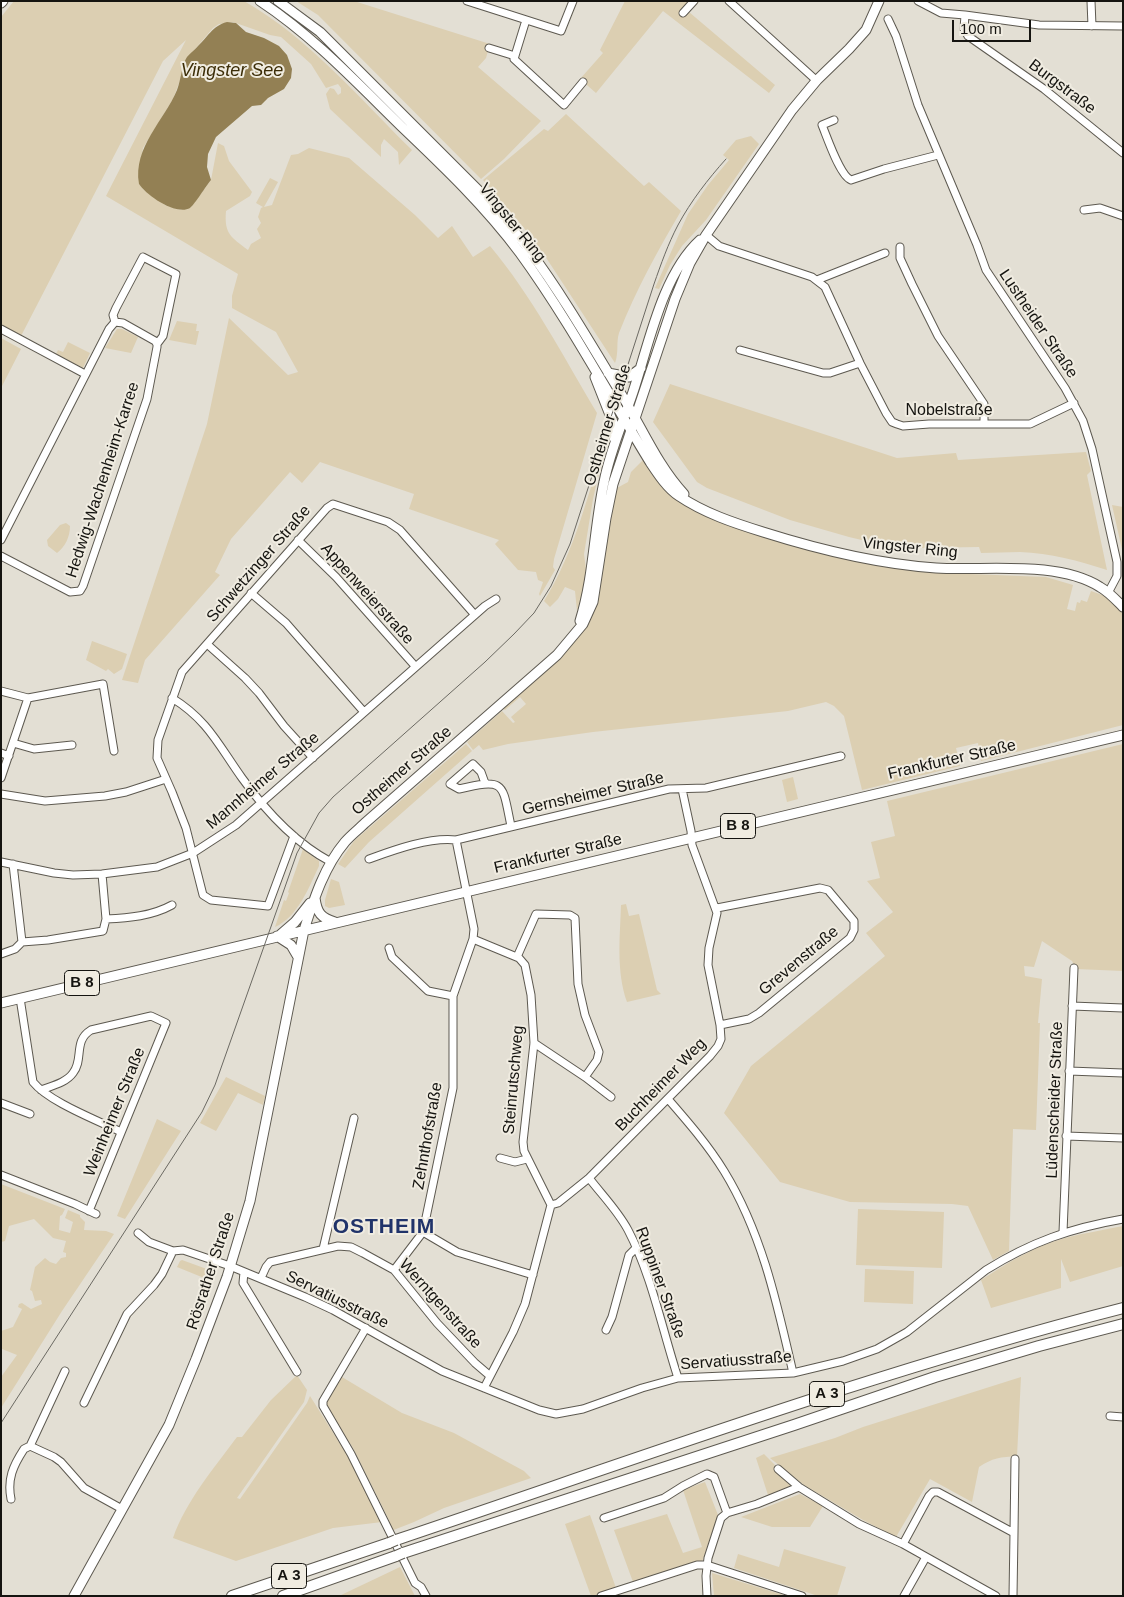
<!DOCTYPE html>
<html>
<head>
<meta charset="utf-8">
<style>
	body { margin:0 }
	#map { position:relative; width:1124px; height:1597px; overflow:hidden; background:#e3dfd4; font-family:Helvetica,sans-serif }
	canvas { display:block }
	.frame { position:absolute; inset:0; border:2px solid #151410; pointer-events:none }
	.scale { position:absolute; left:952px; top:20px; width:79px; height:22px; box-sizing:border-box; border:2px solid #151410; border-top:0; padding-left:6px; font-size:15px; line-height:18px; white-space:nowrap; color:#151410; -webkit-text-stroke:4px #f0ece1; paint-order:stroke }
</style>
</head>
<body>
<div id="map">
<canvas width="1124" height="1597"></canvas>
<div class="frame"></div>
<div class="scale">100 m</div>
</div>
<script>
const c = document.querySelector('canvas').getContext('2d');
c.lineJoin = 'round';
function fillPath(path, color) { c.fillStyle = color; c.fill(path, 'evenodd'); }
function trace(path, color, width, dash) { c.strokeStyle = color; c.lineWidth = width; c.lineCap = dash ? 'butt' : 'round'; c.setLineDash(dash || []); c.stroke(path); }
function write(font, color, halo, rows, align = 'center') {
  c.font = font + ' Helvetica,sans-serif'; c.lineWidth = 4; c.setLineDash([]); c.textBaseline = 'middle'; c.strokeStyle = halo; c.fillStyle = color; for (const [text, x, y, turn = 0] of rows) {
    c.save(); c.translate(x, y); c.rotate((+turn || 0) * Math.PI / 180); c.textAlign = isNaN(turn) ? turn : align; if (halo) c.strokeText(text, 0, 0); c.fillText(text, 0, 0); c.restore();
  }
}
const green = new Path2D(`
	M14,1h230c65,37 115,97 168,149l-13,15 -1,-13 -14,-13 -3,6v12l-51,-48 -4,-15 4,-6 4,1 4,6 3,-2v-5l-3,-4 -12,4 -15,-24 -30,-27 -11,-2 -37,-13 -14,2 -6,4 -29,34 -2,13 -9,24 -30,49 -4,25v11l5,6 21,15 16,5 10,-3 20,-27 7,-37 6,3 5,15 23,31 -2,4 -24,15c-2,23 5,26 22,39l3,-6 10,-6 -4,-9 4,-6 -3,-6 3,-9 2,-1 -7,-4 14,-25 8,4 -14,25 8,-2 19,-50 7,-1 11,-6 40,10 66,57 23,23 14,-12 21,31 17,-11c42,50 73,110 107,167l-43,146 -1,8 2,3 -15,26 -1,-2 4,-12 -5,-2 -2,-8 -18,-2 -23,-26 4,-4 -90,-31 5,-15 -94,-32 -18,21 -12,-11 -59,67 -16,33 5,3 -75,85 -7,23 -16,-3 85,-256 22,-106 59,57 10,-3 -22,-40 -44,-24v-12l6,-22 -132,-78 80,-156 -23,21 -142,275 -20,-11v-308z
	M296,1h58l136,43 -4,14 -8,9 63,54 -37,38 -23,20 -163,-164z
	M625,1h75l-11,11 86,73 -6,8 -106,-82 -67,82 -16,-14 23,-26 -3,-3z
	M566,114l78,72 5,-4 32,29c-23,39 -45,79 -62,122 -3,9 0,20 -4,30l-72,-110 -19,-25 -41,-48 61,-51 4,2z
	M751,136l8,8 -53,76 -24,26 -12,19 -11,24 -4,-1 33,-74 20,-29 21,-25 -6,-5 13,-15z
	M177,321l20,3 -1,7h3l-3,14 -27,-5z
	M117,329h5l16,8 -7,16 -26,-5z
	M1,338l20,11 -20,39z
	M68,342l22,11 -7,15 -27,-14 2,-4 5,2z
	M670,384l227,74 59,-5 2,7 128,-8 5,19 -4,4 20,95c-28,-9 -57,-17 -87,-18 -13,0 -26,1 -39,1l-2,-6 -61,1 -35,-3 -34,-8 -59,-17 -83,-32 -10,-6 -44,-60z
	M606,439l2,4 -9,30 -6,26 -9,55 2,16 -3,23 -6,18 -2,-20 -10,-4 -7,12 -8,8 -6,-6c31,-49 44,-108 62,-162z
	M644,459l34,39 152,57 48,11 66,7 102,4 27,8 -6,24 8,2 2,-9 3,1 1,-3 6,2 4,-11 17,6 15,17v111l-142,36 -3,-18 -22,5 4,18 -98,24 -18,-74 -10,-10 -8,-4 -38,9 -195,21 -85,12 -25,6 -4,-5 -6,5 -6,-8 35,-31 11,12 2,-1 -4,-5 15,-13 -6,-7 -15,13 -3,-3 64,-55 14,-19 35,-144 13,-7 3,-10z
	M1112,505l11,2v47z
	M66,523l4,3c0,11 -5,21 -13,27l-9,-7 -1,-6 13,-15z
	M92,641l35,13 -5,15 -8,5 -6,-5 -2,2 -20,-11z
	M466,744l6,7 -103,91 -24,26 -7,-4 16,-23z
	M1123,744v227l-47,-2 -4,-8 -30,-20 -8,26 -10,-1 1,10 17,3 -4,44h2l-4,107 -23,-1 -4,122 -16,9 -25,-54 -16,-2 -102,-2 -70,-20 -56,-69 27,-47 134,-110 -19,-23 27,-21 -26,-31 13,-3 -9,-36 24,-6 -8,-35z
	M793,777l5,22 -11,3 -5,-22z
	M303,849l16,12v5c-10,21 -21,51 -44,61l9,-27 2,1 3,-8 -1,-1z
	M331,879l8,3 6,23 -16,3 -4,-2v-6z
	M626,904l3,12 10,-2 18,76 4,4 -34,8c-11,-31 -7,-65 -6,-97z
	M226,1077l39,19 -2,9 -25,-12 -22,38 -16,-8z
	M157,1119l24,12 -56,88 -8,-3z
	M1,1184l64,25 -3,6 -2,1 -1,14 11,3 3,-11 -8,-4 3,-8 12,5v2l5,5 -1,8 22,1 8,3 -52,77 -61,97v-31l16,-22 -15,-6 -1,-18 12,-4 9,-18 -4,-2 1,-3 3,-1 9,6 11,-5 -1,-4 -6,1 -3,-10 -2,-1 5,-23 10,-9 5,4 6,2 5,-6 5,-1v-4l-3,-1 3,-11 -13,-3 -19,-19 -25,7 -4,15 -4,1z
	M858,1209l86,3 -2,56 -86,-3z
	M1123,1226v40l-53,16 -9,-23v29l-70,20 -10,-28c26,-17 54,-34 84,-42 19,-5 39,-8 58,-12z
	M182,1260l33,12 1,2h-4l-3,6 -32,-13 3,-6z
	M865,1269l49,2 -1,33 -49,-2z
	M297,1375l10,15 -3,12 -67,96 3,1 67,-96 3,-7 42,67 30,59 -49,6 -97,33 -63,-23c13,-37 41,-70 64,-101h5l29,-37z
	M342,1377l60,36 52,20 70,38 7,7 -87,30 -30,14 -23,9 -2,-11 -36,-72 -26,-40 -1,-6z
	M1021,1377l-4,79c-16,1 -25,2 -38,11l-7,35 -42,-23 -34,58 -33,-17 -59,-35 -34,-27 65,-20 28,-11z
	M764,1454l11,11 -1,2 21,19 -27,9 -12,-37z
	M705,1482l13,33 -16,47 -69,20 -19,-52 53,-16 16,39 19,-6 -19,-57z
	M800,1494l23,12 -13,21h-38l-31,-10z
	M590,1515l26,73 -23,8h-2l-26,-72z
	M784,1549l62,18 -9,29h-19l-84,-28 4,-14 41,13z
	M400,1567l15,29h-76z
	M712,1573l75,23h-73z`);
const water = new Path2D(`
	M227,22l9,1 10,9 18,6 15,8 8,9 5,14 -1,9 -7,11 -16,9 -7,7 -9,1 -36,31 -8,17 -1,13 4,13c-5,6 -16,24 -21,28 -14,8 -44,-13 -51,-24 -6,-37 25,-63 38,-94 4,-10 5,-26 10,-33 3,-4 8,-7 11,-11 10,-9 14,-20 29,-24z`);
const minor = new Path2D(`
	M467,1l94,30 12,-30
	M729,1l88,80
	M918,1l23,12 24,2 74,10 84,1
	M1091,1l1,25
	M683,13l11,-12
	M965,15l-1,14 4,7 76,53 79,64
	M888,19l8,17 22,69 59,140 9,25 79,118 18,33 9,28 25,113v14l-9,17
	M526,20l-12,39 50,46 19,-23
	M489,48l26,8
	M834,120l-12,5c5,12 18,51 29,55l33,-11 54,-14
	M1084,210l16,-2 23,8
	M706,235l13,11 93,31 13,10 35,76 26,50 6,9 5,2 6,2 26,-2h101l44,-21
	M900,247v11l12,26 26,52 46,68v20
	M817,280l68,-27
	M115,322l-2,-7 3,-7 27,-51 33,17 -13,62 -6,8
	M115,322l8,1 32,18 2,3
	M1,329l84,45
	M740,350l83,23h7l30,-10
	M1,540l108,-211 6,-7
	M298,540l38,37 79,89
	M1,556l69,36 10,-1 3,-5 64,-187 10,-52v-3
	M251,593l35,30 78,89
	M207,644l38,34 14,15 25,33 29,32
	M1,691l27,7 75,-14 11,67
	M172,698c36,22 47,48 70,80 23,32 53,65 89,84
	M13,743l21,6 38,-4
	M1,753l8,3
	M1,778l27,-80
	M485,783l-4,-11 -8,-8 -23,20 9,5c47,-11 43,-6 52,37
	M1,794l44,7 60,-5 21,-4 40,-13
	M294,836l-26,70 -57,-6 -8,-5 -17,-67 -14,-36 -15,-34 1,-18 24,-68 145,-164 6,-4 55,18 12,8 75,85
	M369,859c25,-9 60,-22 87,-19l213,-51 37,-1 135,-32
	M1,862l53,11 19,2 29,-1 55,-7 36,-14 43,-28 249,-219 11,-7
	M13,864l9,78
	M717,908l103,-20 8,2 26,31v9l-4,8 -91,75 -10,6 -29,6
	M106,919c23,-1 46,-3 66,-14
	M473,939l46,19 6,7 6,30 3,48 -11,99 1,9 27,54 -26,99 -12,28 -29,56
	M389,948l3,9 36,34 25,5
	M1,954l14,-5 7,-7 26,-2 55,-9 3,-12 -4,-45
	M517,957l19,-43 34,1 5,3 3,66 7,31 14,37 -2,8 -12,17
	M20,998l13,84c16,20 64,38 88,50
	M1072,1006l51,2
	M534,1043l51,34 26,20
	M1069,1071l54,2
	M41,1090c10,-4 25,-7 32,-17 11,-14 0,-32 18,-43l60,-14 15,7 -77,188
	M668,1099c20,23 40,46 56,72 38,62 53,132 69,202
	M1,1103l29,11
	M1066,1136l57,2
	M500,1158l15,4 12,-3
	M1,1175l74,29 21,10
	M589,1178c13,17 29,33 39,52 24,46 34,99 50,148
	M551,1205l7,-2 31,-25 121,-122 8,-10 3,-7 -1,-14 -12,-60 1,-17 8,-35 -25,-68 -1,-14 -9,-42
	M423,1232l34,20 76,23
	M1063,1232l11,-264
	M138,1233l11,9 24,9 10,-1 47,16 75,31 28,13 109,61 97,39 17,4 27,-5 59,-21 36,-10 115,-5 50,-12 34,-12 30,-17 79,-62c45,-28 85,-42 137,-51
	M323,1249l31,-131
	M394,1270l29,-38 30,-144v-92l20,-57 1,-10 -18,-89
	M244,1272l-1,11 54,89
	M261,1278l5,-11 4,-5 68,-16 13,1 12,6 31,17 43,53 38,40 14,12
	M366,1328l-43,73v5l28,48 64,129 6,4 5,9
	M606,1330l6,-13 17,-62 7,-7
	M84,1403l43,-89 27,-29 8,-11 11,-23
	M1110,1416l13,1
	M30,1446l35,-75
	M778,1469l21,18 60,37 44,20 93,52
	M11,1499c-4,-20 2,-33 13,-50l6,-3 24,11 7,5 23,26 38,21
	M604,1518l60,-20 19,-12 24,-12 7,3 13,36
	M1014,1533l1,-74
	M903,1544l26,-48 4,-4h5l76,41 -1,63
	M601,1596l96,-31h10l95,31
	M707,1596l-1,-20 2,-18 13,-40 6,-5 30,-9 42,-17
	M904,1596l22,-39`);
const major = new Path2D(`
	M260,1c53,35 96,81 141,125 42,40 84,80 119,127 48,66 87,139 130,209 8,12 17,26 29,34 25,17 55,27 84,36 57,18 114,32 173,36 50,3 121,-8 164,19 9,5 16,13 23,20
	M278,1l42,31 165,165c15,18 31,35 44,53 35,47 64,98 94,147 20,33 35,69 61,97
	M1,3l2,-2
	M608,373l21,4 12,-9
	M595,377l19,48v13
	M580,621c14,-45 14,-93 24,-139 6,-31 19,-60 29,-90 16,-48 29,-117 67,-152
	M315,898c2,15 6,20 20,24
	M280,935l15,-13 15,-19
	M277,936l14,9 7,12
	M1,1003l1122,-268
	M74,1596l95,-171 27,-66 31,-82 23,-76 54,-271c10,-31 20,-63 41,-88 6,-7 14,-13 20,-19l192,-168 26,-31 10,-22 13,-84 7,-34 62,-185 15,-36 16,-28 86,-125 25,-30 32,-31 17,-19 13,-29`);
const highway = new Path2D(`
	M396,1540c241,-81 480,-169 727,-232
	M403,1553l391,-128 141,-48 104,-31 84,-22
	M232,1596l157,-53
	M283,1596l113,-40`);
const tram = new Path2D(`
	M1,1423l179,-277 22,-34 13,-27 82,-232 22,-40 14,-16 152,-135 29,-28 20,-21 17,-27 19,-42 84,-260c7,-20 14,-40 24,-59 13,-24 30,-46 48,-66`);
const highwayBridge = new Path2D(`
	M389,1543l7,-3
	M396,1556l7,-3`);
const shields = [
	[738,826,35],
	[82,983,35],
	[827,1394,35],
	[289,1576,35]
];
const shieldNames = [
	["B 8",738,826],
	["B 8",82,983],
	["A 3",827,1394],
	["A 3",289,1576]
];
const streetNames = [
	["Burgstraße",1062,87,37],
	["Vingster Ring",512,223,51],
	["Lustheider Straße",1038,324,56],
	["Nobelstraße",949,411],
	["Ostheimer Straße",608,425,-73],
	["Hedwig-Wachenheim-Karree",103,480,-72],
	["Vingster Ring",910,548,6],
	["Schwetzinger Straße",259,564,-49],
	["Appenweierstraße",367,594,48],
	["Frankfurter Straße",952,760,-13],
	["Ostheimer Straße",402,771,-41],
	["Mannheimer Straße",263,781,-40],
	["Gernsheimer Straße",593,794,-13],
	["Frankfurter Straße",558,854,-13],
	["Grevenstraße",799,961,-40],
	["Steinrutschweg",514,1080,-85],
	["Buchheimer Weg",661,1085,-46],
	["Lüdenscheider Straße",1055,1100,-88],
	["Weinheimer Straße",115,1112,-68],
	["Zehnthofstraße",428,1136,-80],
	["Rösrather Straße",211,1271,-72],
	["Ruppiner Straße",660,1283,70],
	["Servatiusstraße",337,1300,26],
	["Werntgenstraße",440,1304,48],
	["Servatiusstraße",736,1361,-4]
];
const waterNames = [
	["Vingster See",232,71]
];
const districtNames = [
	["OSTHEIM",384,1227]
];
fillPath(green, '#dccfb2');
fillPath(water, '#938054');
trace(minor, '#5d5950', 9);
trace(major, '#5d5950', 11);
trace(highway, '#5d5950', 12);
trace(minor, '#fff', 7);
trace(major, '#fff', 9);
trace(highway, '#fff', 10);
trace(tram, '#6b6962', 1);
trace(highwayBridge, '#5d5950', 12, []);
trace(highwayBridge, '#fff', 10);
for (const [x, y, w] of shields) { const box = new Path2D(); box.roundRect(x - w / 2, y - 12.5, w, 25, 4); c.fillStyle = '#f0ece1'; c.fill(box); trace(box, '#151410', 1); }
write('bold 15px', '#151410', null, shieldNames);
write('16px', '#151410', '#f0ece1', streetNames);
write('italic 18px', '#3c2d07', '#f0ece1', waterNames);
c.letterSpacing = '1px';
write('bold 21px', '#20336a', '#f0ece1', districtNames);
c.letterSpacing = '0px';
</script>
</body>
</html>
